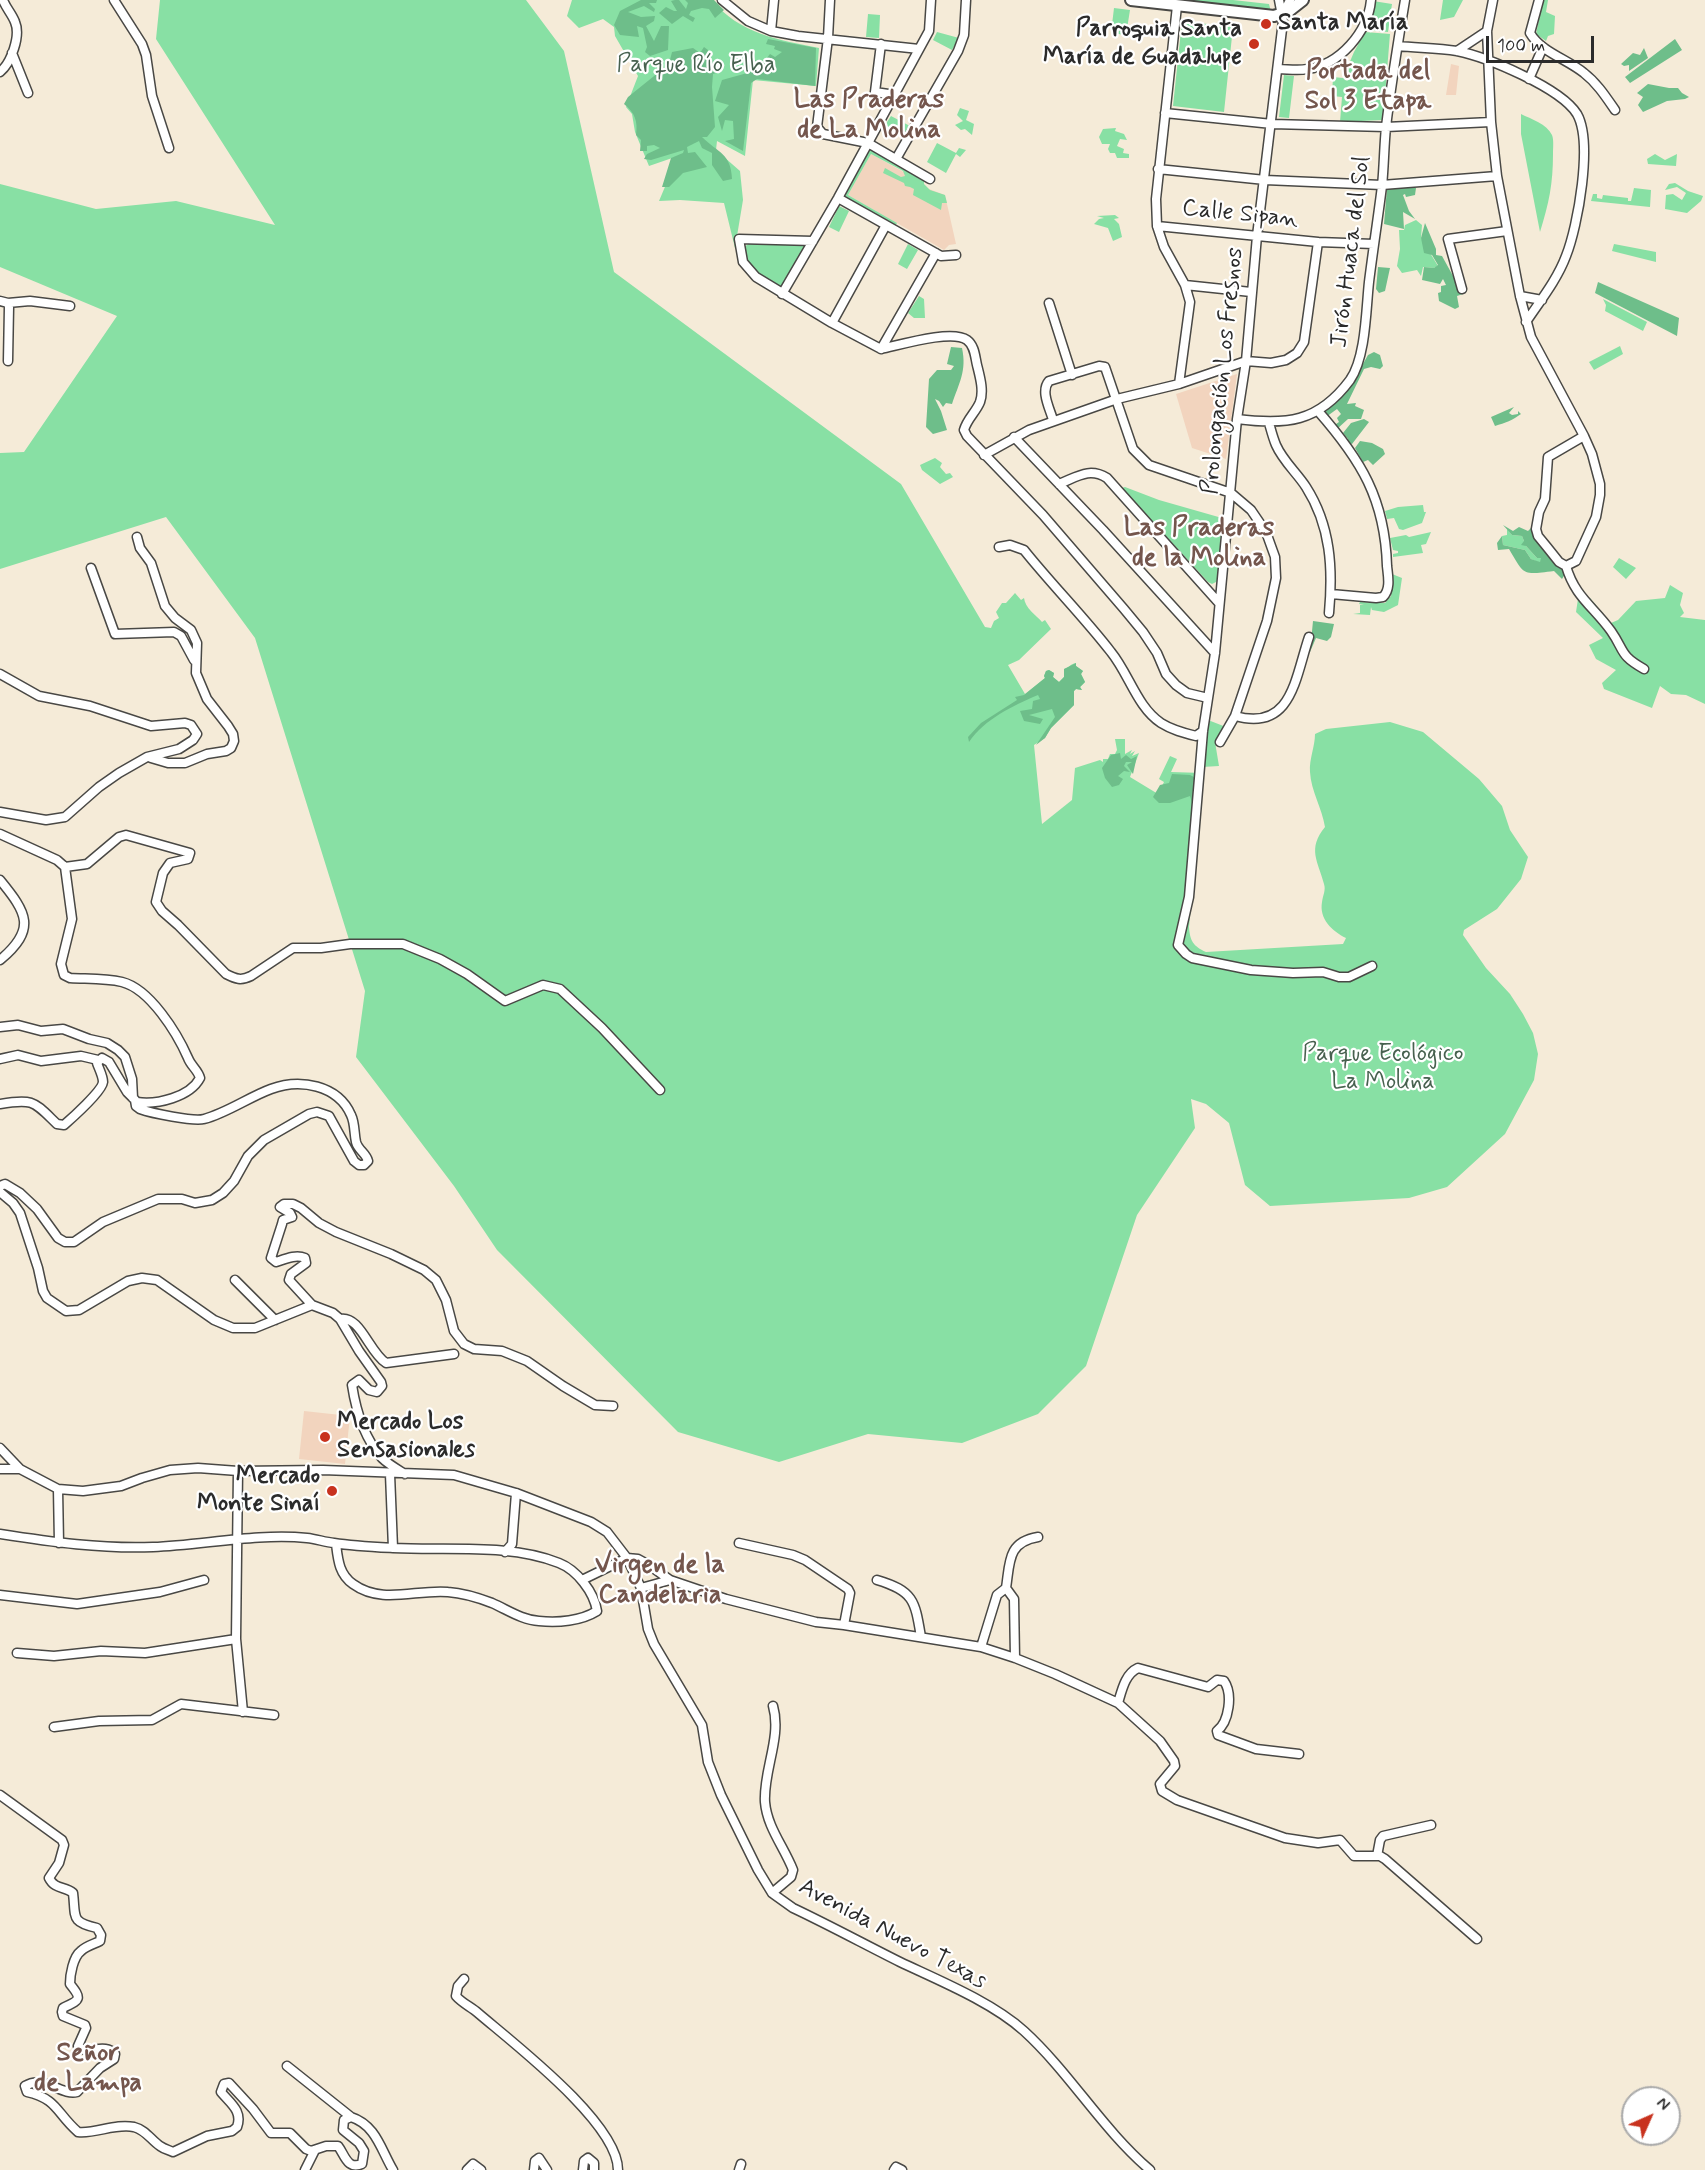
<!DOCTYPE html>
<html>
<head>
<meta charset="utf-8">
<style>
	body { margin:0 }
	#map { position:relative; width:1705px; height:2170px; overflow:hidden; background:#f5ebd8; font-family:Mynerve,sans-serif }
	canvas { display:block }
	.north { position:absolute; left:1621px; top:2086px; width:60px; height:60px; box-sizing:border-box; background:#fff; border:2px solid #aaa; border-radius:50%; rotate:45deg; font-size:16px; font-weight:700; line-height:24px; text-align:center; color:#2b2b2b }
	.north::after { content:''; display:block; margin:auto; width:21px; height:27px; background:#c8321e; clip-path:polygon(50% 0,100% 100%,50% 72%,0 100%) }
	.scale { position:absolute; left:1486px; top:36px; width:108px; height:27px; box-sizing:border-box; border:3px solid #2b2b2b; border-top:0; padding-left:8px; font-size:18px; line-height:21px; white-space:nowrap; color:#2b2b2b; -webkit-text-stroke:4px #fff; paint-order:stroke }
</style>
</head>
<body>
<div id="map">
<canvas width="1705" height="2170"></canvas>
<div class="north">N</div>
<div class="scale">100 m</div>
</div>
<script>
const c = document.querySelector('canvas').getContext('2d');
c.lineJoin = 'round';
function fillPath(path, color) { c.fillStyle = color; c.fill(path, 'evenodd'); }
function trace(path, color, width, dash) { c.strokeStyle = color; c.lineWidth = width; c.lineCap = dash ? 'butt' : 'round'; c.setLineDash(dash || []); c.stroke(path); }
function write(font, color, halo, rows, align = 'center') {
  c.font = font + ' Mynerve,sans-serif'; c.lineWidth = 4.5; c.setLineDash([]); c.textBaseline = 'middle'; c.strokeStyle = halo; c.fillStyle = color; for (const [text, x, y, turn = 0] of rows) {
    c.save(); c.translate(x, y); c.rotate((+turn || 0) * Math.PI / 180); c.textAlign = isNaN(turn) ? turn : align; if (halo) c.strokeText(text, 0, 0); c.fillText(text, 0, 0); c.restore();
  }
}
const built = new Path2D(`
	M1451,64l8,2 -3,29h-10z
	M871,154l49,27 1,5 24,9 11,49 -7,1 -5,5 -96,-55z
	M1237,374l-11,85 -34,-11 -16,-54z
	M304,1411l46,5 -5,48 -46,-5z`);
const green = new Path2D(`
	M160,0h366l38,51 50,221 287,212 84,143 6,1 3,-7 5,-3 -3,-6 6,-9h4l9,-10 6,7 3,-2c1,10 12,17 18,24l3,-2 6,9 -32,31 -11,5 17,29 20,-16 -1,-2 2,-5 3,-1 5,3 -1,4 6,5 5,-5v-8c5,-1 6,-5 12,-6v3l7,5 -2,3 4,8 -5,5 2,3 -6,-1 -2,2v14l-23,23 -6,10 -11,7 8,79 30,-24 3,-32 25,-8 3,2v-3h5l2,-5h5l2,-4 -2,-11h10v15l7,-4 -2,4 5,-3 -3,5 7,-3 -9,24 28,17 6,-12 -5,-3 11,-23 7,3 -6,13 32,1 -14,154c1,14 4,19 17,25l137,-8 3,-6c-14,-7 -27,-19 -24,-36 1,-7 4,-12 2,-18 -6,-23 -17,-35 1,-57 -3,-19 -14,-36 -15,-55 -1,-13 5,-25 5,-38l11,-5 64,-7 33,10 56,47 23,27 8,24 18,27 -7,22 -24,30 -33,21 -1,5 23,33 24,26 13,20 10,19 5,21 -4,26 -29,54 -58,53 -38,11 -139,8 -25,-21 -16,-62 -23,-19 -15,-5 4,29 -58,87 -51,151 -48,48 -76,29 -94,-9 -89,28 -101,-30 -181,-182 -43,-64 -98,-129 9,-66 -110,-353 -89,-121 -166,52v-116l24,-1 93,-136 -117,-49v-83l96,25 80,-8 99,24 -119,-186z
	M572,0h140c27,34 68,40 107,48l-3,38 -63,-6 -8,76 -28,-15 -1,9 24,21 3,29 -8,48 -11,-45 -44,-3 -21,1 19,-45 -29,10 -14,-34 -3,-18 -6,-7 12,-31 -23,-40 -1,-9 -11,-8 -24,9 -12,-12z
	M1180,0h53l36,4 2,8 -92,-10z
	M1443,0h20l-9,17 -14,3z
	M1543,0h5l-2,12 9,4 -1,18 -6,2 -2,5 -10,-7z
	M1373,1l19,3 -4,28 -21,-2z
	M1114,8l16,2 -4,25 -15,-2z
	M868,14l12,1 -1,23 -13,-1z
	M1182,21l51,6 -9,85 -51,-6z
	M937,32l22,6 -7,12 -19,-10z
	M1365,32l25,2 -7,86 -43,2 2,-25 -10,-1 1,-19 10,1 11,-26z
	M1284,75l10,1 -5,42 -10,-1z
	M960,108l9,3 -3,9 8,4 -2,11 -7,-6 -4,1 -6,-5 8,-4 -6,-6z
	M1521,114c10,5 26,10 31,21 2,5 1,13 1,19 0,30 -4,49 -13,78l-19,-98z
	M891,116l19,10 -5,10 -20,-11z
	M1116,128l-1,3 9,3 3,6 -7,-1 -3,7 7,3 -1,4 6,1v4h-12l-2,-5h-5l-2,-4 2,-5h-8l-3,-7 4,-8z
	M937,143l19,10 3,-5 7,2 -6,7 -4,-3 -10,19 -19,-11z
	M870,150l54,29v5l6,6 15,5 2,8h-5l-1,7 -28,-15 1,-6 -4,-2 -5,-1 -1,-3 -21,-10 2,-5 16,9 4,-1 -2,-5 -32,-17 -23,41 49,28 -2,3 -53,-28z
	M1655,154l10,6 12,-6 -1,12 -28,-2 -1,-5z
	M1675,183l13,8 15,5 -2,5 -14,12 -22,-4 1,-14 7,-1 9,6 4,-7 -9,-6 -12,3 4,-6z
	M1634,188l17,2 -1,17 -59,-6 2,-7h4v4l5,1 1,-4 25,3v3h3z
	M839,206l10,5 -10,21 -10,-5z
	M1115,215l4,3 -5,1 5,5 3,13 -9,4 -5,-13 -14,-4 5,-5 5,-1 -7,-2z
	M1416,220l6,5 -1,13 17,28 -4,2 -11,-1 -2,9 -4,-6 -15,3 -5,-7 3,-17 -1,-19h5l1,-5z
	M750,243l57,2 -24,42 -3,1c-17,-10 -35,-20 -36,-41z
	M908,244l10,6 -11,19 -9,-5z
	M1614,244l42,8v10l-44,-11z
	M919,296l5,3 1,19h-11l-6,-5z
	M1603,299l44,23 -4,9 -38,-20 1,-6z
	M1620,346l3,8 -29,16 -5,-8z
	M935,458l7,5 -2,4 6,7 4,-1 3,4 -13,7 -18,-14 -2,-5z
	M1125,487l34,13 63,18 -4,63 -6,3 -4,-2 -86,-94z
	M1423,505l1,7h2l-4,11 -19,7 -4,-1 -5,-11 -7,1 -2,-8 13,-4z
	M1507,529l5,6 10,1 4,10 11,12h5l-2,5 -9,-4 -6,-9 -22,-5 -1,-9 5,-1z
	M1431,532l-5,12 -5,1 2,8 -30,4v-3l5,-1v-2l-5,-1 -3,-12 16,-3 3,2z
	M1619,558l17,10 -10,11 -13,-12z
	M1392,574l10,4 -4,27 -14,7 -12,-2 -1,-3 -1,8 -17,-1 7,-1v-8h4l-5,-1 1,-2 25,1 6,-7z
	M1670,585l13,8 -3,12 4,8 -4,4 25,3v84l-19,-9 -15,-1 -11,-8 -8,22 -48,-19 -2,-6 14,-13 -20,-11 -7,-14 14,-7 -27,-26 2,-13 12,-1 21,25 7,-3 18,-19 29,-3z
	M1208,720l18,7 -11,15 4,24 -17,1z`);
const forest = new Path2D(`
	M641,0h16l-1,3h-7l6,6 -1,3 -10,-6 -16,6 13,5 14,-1 -1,5 -8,5 8,15 7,-15h8l-1,24 -18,6 -5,-4 2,-5 -4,-19 -6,-2 2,11 -19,-2 -6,-10 6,-14z
	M675,0h4l7,9 2,-6 -3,-3h29l10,10 -9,8 -6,-9 -7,-1 -11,3 -2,4 6,3 -2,4 -10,-6 -11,8 -13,-11 7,-6 8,4h3l-6,-10z
	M768,39l48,9 -1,38 -58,-7 -6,4 -8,68 -18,-10 9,-2 -1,-18 -8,-1 -3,11 -4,-14 11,-12 -14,-4 7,-21 29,-8 -2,-7 7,-5 7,3 7,-9 5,3 7,-5 -8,-3 1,-3 -9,-2z
	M1675,39l7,11 -52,33 -5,-6z
	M704,47l4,3 -1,7 7,4 2,12 -3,1 -1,13 3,40 -8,10h-5c16,16 29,16 30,42l-9,2 -11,-16v-12l-10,-5 -3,-7 -12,6 1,6 7,-1 12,15 -24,6 -14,14h-7l9,-29 12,-5 1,-3 -33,10 -7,-1 3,-5 13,-6 -6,-3 -7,1v5h-7l1,-11 -5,-5c2,-14 -1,-22 -12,-31l4,-7 41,-33 3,-12 21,-4 7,5z
	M1644,48l4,10 -19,13v-6l-5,1 -3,-2 12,-11 7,2z
	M1648,84l21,4h9l4,5 7,4 -4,2 -18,2 -24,11 -5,-7 5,-8 -6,-4z
	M1387,188h29l-1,7 -9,2 -1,-3 -2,1 6,16 6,8 -12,-7 1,17 -20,-5z
	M1425,223l11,26v6l6,1 21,38 -6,2 2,11 -4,2 -16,-8 -1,-8 3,-1v-6l5,-1 -3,-6 -3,5 -18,-4 2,-13 10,1 4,-3 -6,-10 -8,-2 -3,-15z
	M1378,267l12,1 -5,23 -6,2 -3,-4z
	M1598,282l81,36 -2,18 -82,-43z
	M951,347l11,1c5,23 -3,35 -10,56l-6,-1 -3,4 -4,-6 -4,-2 6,12 6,19 -14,4 -7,-7 3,-48 8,-9h14l3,-4 -7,-2z
	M1374,352l6,3 3,11 -3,3 -9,-2 -7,2 -17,35 9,-1 -1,3 9,4 -3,9h-13l-11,10 -4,-3 6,-4 -2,-4 4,-4 -4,-5 -11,8 -3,-3 27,-27 18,-32z
	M1514,407l-5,6 3,2 6,-1v-3l3,3c-8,6 -16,9 -26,12l-4,-9z
	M1364,419l5,3 -17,22 -4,-1v-4l-5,-6 8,-10z
	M1360,441l12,2 11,6 2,5 -12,11 -5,-5 -5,2 -8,-14z
	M1503,525l10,6 6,-4 9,4 4,-4c6,19 25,29 33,47l-3,5 -8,-8c-32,4 -29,5 -45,-22l-11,1 -1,-7 5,-7 1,9 22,5 6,9 9,3 1,-4h-4l-11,-12 -5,-1 3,-4 -2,-5 -10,-1z
	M1313,621l21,3 -3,13 -4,4 -11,-3 -6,14z
	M1076,663v3l7,5 -2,3 4,8 -5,5 2,3 -6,-1 -2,2v14l-23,23 -6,10 -9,7 19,-28 -3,-8 -23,6 14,4 -3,5 -16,-3 -4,-10 12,-2 1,-8 7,-2 -2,-4c-26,11 -53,24 -69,47l-1,-5 13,-14 36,-23 -2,-3 9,-2 21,-17 -1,-2 2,-5 3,-1 5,3 -1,4 6,5 5,-5v-8z
	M1120,753l1,6 5,-4 5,4 6,-3 -4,18 -6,-9 5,-3h-6l-2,4 6,6 -6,-1 -6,5 5,3 -4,6 -7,2 -7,-9 -3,-10 9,-13z
	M1172,774l18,1 6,3 -2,31 -4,-13 -20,7h-11l-6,-6 7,-12 9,-2z`);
const minor = new Path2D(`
	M114,0l28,44 4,11 6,41 17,52
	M722,0l26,21 23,10 27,5 121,13
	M830,0l-2,38 -11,89 6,7 45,9 62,36
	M1279,0l4,21 -26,215 -11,125 -9,58 -22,234 -12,78 -14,166 -11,48 8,9 6,4 59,12 42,3 30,-1 16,5h10l23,-11
	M1493,0l-6,31 4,91 6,54 23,120 11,41 53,99 8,18 8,30v11l-4,22 -20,44 -10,5 -7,-4 -12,-15 -9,-11 -2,-7 3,-17 6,-13 3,-42 36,-21
	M1539,0l-9,33c11,19 37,26 54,40 13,10 22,24 31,37
	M1177,6l-21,193 1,27 7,21 21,38 5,17 -11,82
	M1283,14l7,-14
	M771,31l3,-31
	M881,44l-6,48 20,3
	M1398,46c20,2 40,2 59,5 30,6 104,37 120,63 16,28 1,112 -11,142 -9,24 -26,45 -40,66
	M1457,51l30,-20
	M12,53l16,40
	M1278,69c9,0 20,2 29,0 33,-4 61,-37 64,-69
	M0,72c11,-9 21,-36 15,-50 -3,-8 -9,-14 -12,-22
	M1529,79l14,-32
	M1165,113l107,11 114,3 105,-5
	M896,159l62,-108 6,-16 2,-35
	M1158,169l107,11 117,5 115,-9
	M838,198l103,58 15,-1
	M1157,226l161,16 56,2
	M813,241l-74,-2 4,23 13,15 76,46 49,26
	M1185,285l66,7
	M1462,289l-14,-50 59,-8
	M782,294l56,-96 91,-167 2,-31
	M1520,296l22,4
	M0,301l8,2 22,-2 40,5
	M1049,303l23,72
	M832,323l54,-98
	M881,349c19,-4 71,-20 86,-9 8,6 8,17 10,25 3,12 7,26 3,37 -4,10 -13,17 -16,28l3,6 76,79 81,94 19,23 14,21 9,21 10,11 11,8 21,5
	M881,349l55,-96
	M8,361l1,-54 -1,-4
	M1318,411c43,49 67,88 69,155 1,10 4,23 -4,31l-7,1 -45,-4
	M1237,419c49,6 81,4 113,-39 16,-23 16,-71 19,-98 4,-32 9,-64 13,-96 2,-19 2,-39 4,-59 5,-42 12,-85 19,-127
	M1053,420c-3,-11 -13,-29 -4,-39l50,-15 6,1 28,82 16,16 82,28 20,17 15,22 9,25 1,21 -9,43 -32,95 -15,26
	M1269,423c2,7 4,15 7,22 7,16 21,28 30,42 25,39 27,82 23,126
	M1014,437l89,93 112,123
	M984,455l45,-25 88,-31 62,-15 67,-23 25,2 15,-3 11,-7 7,-11 14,-100
	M1059,484c18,-7 30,-17 48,-6l112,125
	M137,537l3,11 11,15 14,43 10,12 16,12 6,13 -1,30 11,26 21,27 5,8 1,7 -3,7 -5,3 -19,3 -22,9h-17l-17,-5
	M999,547l11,-2 14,5c28,35 60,67 87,102 18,22 26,55 50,71 11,7 23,10 35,13l7,-5
	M1566,566c9,31 27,40 45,65 14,20 8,24 33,38
	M91,568l24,66 59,-2 7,4 13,24
	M0,674l39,22 51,10 61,20 34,-3 6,2 6,9 -4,6 -14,9 -32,8 -28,16 -20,14 -34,30 -19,3 -46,-8
	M1235,716c57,16 60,-38 74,-79
	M0,834l57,26 8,7 7,52 -11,45 3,11 6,3c17,1 35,0 52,4 28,7 55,51 66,76 3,8 10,12 12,20 -10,19 -43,27 -63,24l-10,-10 -18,-30 -7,-4 -5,5c2,6 6,13 6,19 -1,9 -31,36 -39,43l-7,-1c-23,-22 -23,-26 -57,-20
	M65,867l22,-3 32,-27 7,-2 64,18 -2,6 -18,4 -7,10 -7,29 6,9 16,14 48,49c10,5 15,7 25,2l42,-28h28l29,-4h53l37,15 27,15 38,27 38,-16 17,4 42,39 58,62
	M0,880c27,33 37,49 0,80
	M0,1027l18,-2 23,6 22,-2 26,10 18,4 11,7 7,7 7,22 1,19
	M0,1059l18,-4 23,6 40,-5 17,4
	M0,1186l5,-2 15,9 17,16 21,29 7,4h9l29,-20 55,-23h24l13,4 17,-3 11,-7 11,-12 14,-25 16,-16 45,-26 8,-2 12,4 25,45 5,4h5l4,-4c-2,-8 -10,-11 -12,-19 -2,-9 -1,-19 -5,-27 -13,-30 -51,-37 -80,-26 -22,8 -44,24 -67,30 -10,3 -53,-6 -64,-10l-4,-3 -1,-6
	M0,1192l13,11 7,10 18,55 5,23 4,7 19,13 13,-1 49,-29 14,-3 15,2 57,40 19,8h22l57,-23 21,8 7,6 19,32 22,31 1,4 -5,6 -8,-2 -10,-10 -7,5c4,26 12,53 30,73 6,6 15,11 23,16
	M235,1280l40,40
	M312,1305l-23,-25 2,-6 15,-11 -1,-5c-9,-4 -20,1 -29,4l-5,-4 11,-34 1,-4 9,-3 -2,-4 -10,-6 4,-3h9l8,4 18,15 17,9 55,22 33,16 12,10 10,20 8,31 10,13 10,5 28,2 25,10 36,25 32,19 18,1
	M340,1319c20,-4 29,33 46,44l68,-9
	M0,1448l20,21
	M0,1469h20l38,20 25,2 38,-5 21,-8 28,-8 28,-2 40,3 85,-1 131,5 62,18 75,29 16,10 20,26 11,1 11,6 21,15 56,19 90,23 28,3 137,22 34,11 40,16 63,29 42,38 14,20 1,5 -15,18 2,7 15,9 108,38 33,5 22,-3 14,16h26l5,3 92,80
	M238,1471l-2,168 7,73
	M390,1474l3,74
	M58,1489l1,54
	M0,1534c51,8 102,15 153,13 50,-2 105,-14 154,-9 9,1 18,4 27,5 19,3 40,4 59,5 52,3 117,-5 166,15 18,7 35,29 38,48 -16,10 -39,12 -58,10 -17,-1 -31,-11 -47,-18 -13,-5 -30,-10 -44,-11 -32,-3 -66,13 -95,-8 -14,-10 -15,-24 -17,-40
	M739,1543l54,12 12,5 43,29 2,4 -6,32
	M505,1552l7,-8 4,-51
	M582,1580l45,-22 14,30 7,41 6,15 48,81 6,37 13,33 37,75 14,23 21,15c36,17 71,36 107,54 38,18 92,40 124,69 46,42 78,98 126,139
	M877,1580c37,11 38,21 44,57
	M641,1588l29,-8
	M0,1595l77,9 83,-12 44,-12
	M981,1647l16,-52 9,-7
	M17,1653l37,3 47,-5 44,2 91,-14
	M1015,1658l-1,-59 -8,-11c4,-25 1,-46 32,-51
	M1118,1703c4,-13 7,-29 20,-35l70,19 9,-7 7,1c9,13 5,41 -7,50l1,4 38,14 43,5
	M54,1727l45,-6 53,-1 29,-16 93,11
	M0,1795l62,45 2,5 -5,18 -10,15c6,12 16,8 24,15 3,24 -3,29 24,35l4,7 -1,6c-6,3 -14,5 -19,10 -8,6 -11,24 -11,33 13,16 9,16 -7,24l-1,4 1,4 22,9 1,3 -8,18c9,10 26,-4 37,8l-1,5 -14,9 -23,24c-16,4 -33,-18 -52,-6l2,6c31,7 29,21 51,40 18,2 37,-9 56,-5 12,3 17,13 26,19 4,3 9,4 13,6l34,-16 25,-5 5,-4c6,-16 -7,-24 -16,-35l3,-8 5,-1 24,26 18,24h19l16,16 5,2 15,-5h12c7,9 9,24 24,18l2,-13 -5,-8 -16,-13 1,-10 7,-3c25,8 30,33 42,53
	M1377,1856l3,-16 3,-4 48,-11
	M772,1893l19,-16 2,-7c-9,-23 -26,-43 -28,-68 -2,-31 17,-65 8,-96
	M464,1979l-6,7 -2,10c6,7 15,11 22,17 35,30 140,110 140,157
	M287,2066l64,51
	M305,2170l10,-20
	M467,2170l6,-6 8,6
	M534,2170l1,-9 4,-3 8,12
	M583,2170l1,-9 4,-3 6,5v7
	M739,2170l2,-6
	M894,2170l2,-3 6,3`);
const major = new Path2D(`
	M1131,0l143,16 15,-5 14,-11`);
const markers = [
	[1266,24,6,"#c8321e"],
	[1254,44,6,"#c8321e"],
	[325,1437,6,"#c8321e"],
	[332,1491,6,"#c8321e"]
];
const poiNames = [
	["Santa María",1278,24],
	["Parroquia Santa",1242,30,"right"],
	["María de Guadalupe",1242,58,"right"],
	["Mercado Los",337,1423],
	["Sensasionales",337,1451],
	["Mercado",320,1477,"right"],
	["Monte Sinaí",320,1505,"right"]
];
const parkNames = [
	["Parque Río Elba",696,66],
	["Parque Ecológico",1383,1055],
	["La Molina",1383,1083]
];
const streetNames = [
	["Calle Sipan",1240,215,6],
	["Jirón Huaca del Sol",1352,252,-83],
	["Prolongación Los Fresnos",1224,371,-84],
	["Avenida Nuevo Texas",892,1935,28]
];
const neighbourhoodNames = [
	["Portada del",1368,73],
	["Sol 3 Etapa",1368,103],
	["Las Praderas",869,102],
	["de La Molina",869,132],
	["Las Praderas",1199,530],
	["de la Molina",1199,560],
	["Virgen de la",660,1567],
	["Candelaria",660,1597],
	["Señor",88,2055],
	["de Lampa",88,2085]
];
fillPath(built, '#f2d4be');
fillPath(green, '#88e0a4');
fillPath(forest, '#6ebe8a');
trace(minor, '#494845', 11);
trace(major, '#494845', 14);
trace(minor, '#fff', 8);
trace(major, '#fff', 10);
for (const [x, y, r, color] of markers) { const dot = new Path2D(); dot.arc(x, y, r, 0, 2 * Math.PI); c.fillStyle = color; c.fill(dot); trace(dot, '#fff', 2); }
write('bold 24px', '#2b2b2b', '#fff', poiNames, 'left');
write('24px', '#47614f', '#fff', parkNames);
write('24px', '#2b2b2b', '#fff', streetNames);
write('bold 26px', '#74564d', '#fff', neighbourhoodNames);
</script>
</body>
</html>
